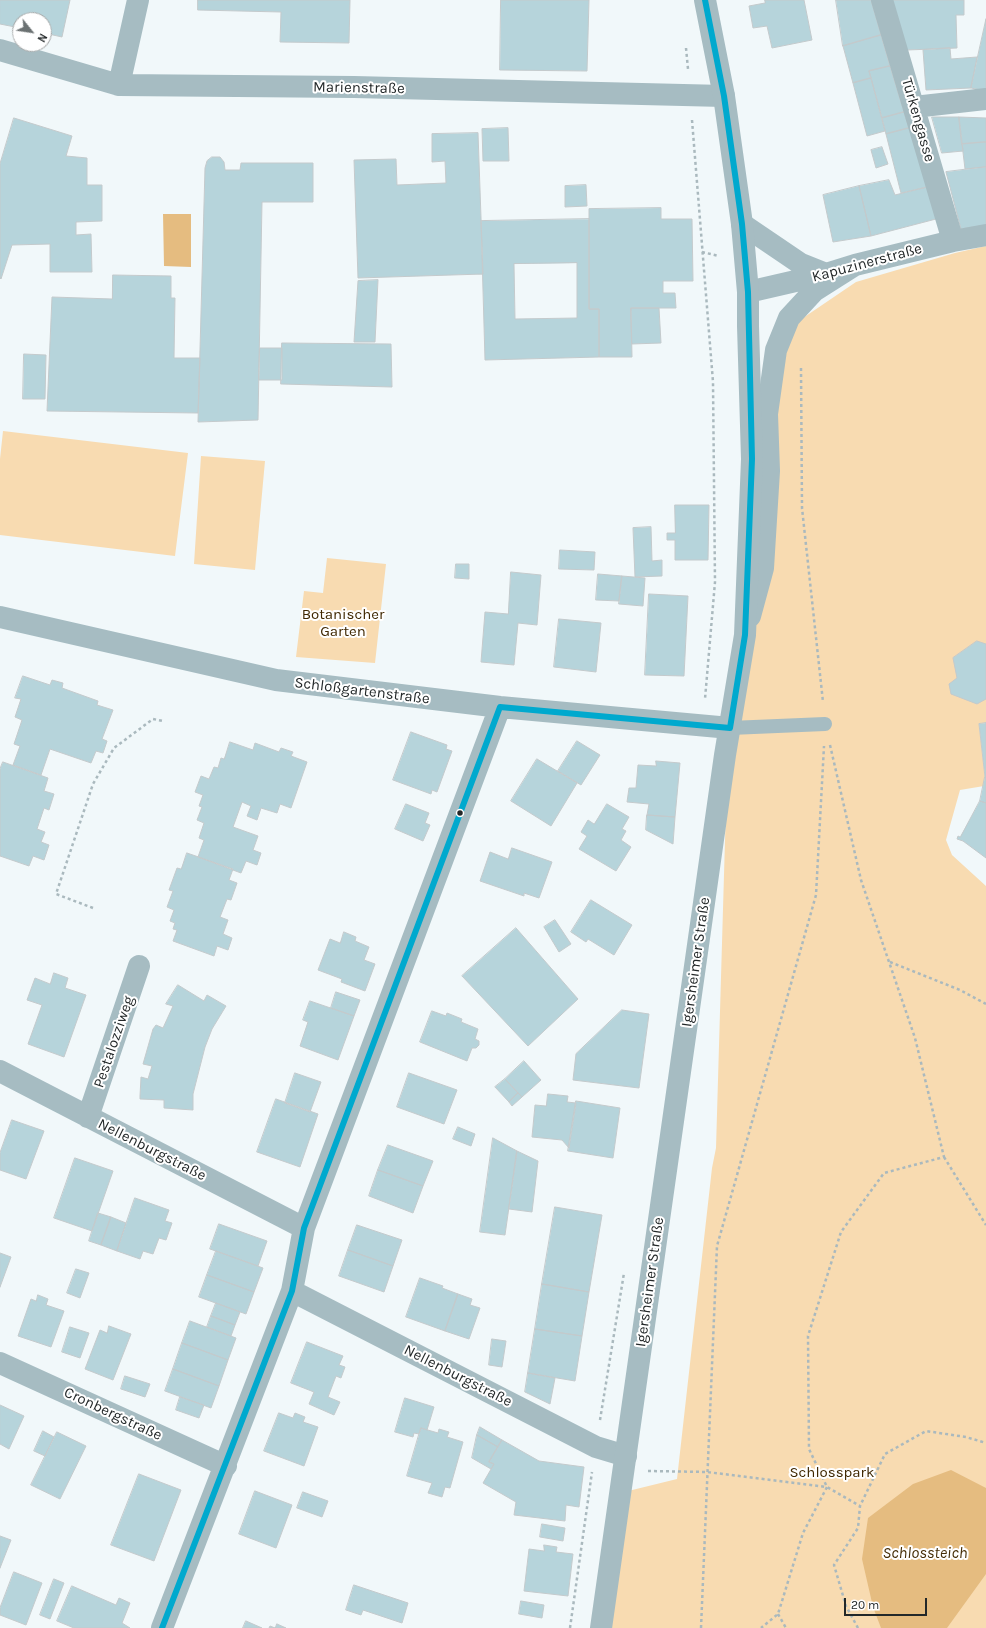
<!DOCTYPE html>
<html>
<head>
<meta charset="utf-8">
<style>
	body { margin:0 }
	#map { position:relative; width:986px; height:1628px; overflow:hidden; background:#f1f8fa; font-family:Karla,sans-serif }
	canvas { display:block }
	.north { position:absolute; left:12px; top:12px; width:40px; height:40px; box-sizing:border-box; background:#fff; border:1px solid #a7a9a9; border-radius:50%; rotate:120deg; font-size:11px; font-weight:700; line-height:16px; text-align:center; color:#232829 }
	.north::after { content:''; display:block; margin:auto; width:14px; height:18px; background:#6b7172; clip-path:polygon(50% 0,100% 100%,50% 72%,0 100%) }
	.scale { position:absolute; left:844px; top:1598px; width:83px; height:18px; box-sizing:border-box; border:2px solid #232829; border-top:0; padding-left:5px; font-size:12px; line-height:14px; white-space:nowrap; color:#232829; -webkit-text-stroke:3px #fff; paint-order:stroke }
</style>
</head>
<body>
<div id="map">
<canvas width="986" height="1628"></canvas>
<div class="north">N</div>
<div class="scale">20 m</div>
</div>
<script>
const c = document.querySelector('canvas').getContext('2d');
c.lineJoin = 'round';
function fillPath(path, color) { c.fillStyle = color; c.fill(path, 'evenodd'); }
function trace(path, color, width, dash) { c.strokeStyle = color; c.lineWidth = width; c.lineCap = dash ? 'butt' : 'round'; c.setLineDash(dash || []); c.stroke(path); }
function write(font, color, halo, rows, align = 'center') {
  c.font = font + ' Karla,sans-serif'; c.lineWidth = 4; c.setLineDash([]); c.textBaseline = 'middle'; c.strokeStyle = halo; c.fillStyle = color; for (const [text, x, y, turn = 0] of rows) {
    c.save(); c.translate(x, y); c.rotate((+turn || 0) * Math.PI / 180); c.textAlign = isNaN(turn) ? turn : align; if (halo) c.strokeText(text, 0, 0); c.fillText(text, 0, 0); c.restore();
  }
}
const green = new Path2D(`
	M986,246v477l-7,1 6,53 -1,9 -24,4 -14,50 6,15 34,31v742h-385l19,-135 57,-14 35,-311 4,-20 12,-410 48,-388 24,-30 56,-38 99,-29z
	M3,431l185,22 -13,103 -175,-21v-76z
	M201,456l64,5 -10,109 -61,-6z
	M327,558l59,6 -11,99 -79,-6 8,-66 19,2z`);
const water = new Path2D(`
	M163,214h28v53l-27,-1z
	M951,1470l35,18v86l-39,54h-66l-8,-21 -11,-48 6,-41 45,-34z`);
const building = new Path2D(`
	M0,0h70l-8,37 -18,-4v-13h-24v8l-20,-4z
	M198,0h152l-1,43 -69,-1 1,-30 -83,-2z
	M501,0h88l-2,71 -87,-1z
	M765,0h39l8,40 -40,8 -5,-22 -14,2 -4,-22 16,-3z
	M836,0h35l10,35 -38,11z
	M892,0h72v15h-8l1,33 -50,2z
	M986,19v72l-15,-3z
	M881,35l9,31 -21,5 2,7 -18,5 -10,-37z
	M950,48l1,11 26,-2 -6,31 -45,2 -3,-40z
	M890,66l14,46 -22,6 -13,-47z
	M871,78l14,53 -18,5 -14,-53z
	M904,112l5,16 -23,6 -4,-16z
	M932,117h27l4,34 -21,2z
	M959,117l27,1v24l-24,2z
	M14,118l58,18 -6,20 21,2v27h15v36l-26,1v13l15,-1 1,38h-42v-28l-38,1 -11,34 -1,-1v-114z
	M508,128l1,33h-26l-1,-32z
	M909,128l18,59 -26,6 -15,-59z
	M478,133l5,141 -125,4 -4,-118 42,-1 1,26 49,-2 -1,-22 -13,1v-28z
	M986,142v25l-21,2 -3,-25z
	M882,147l6,17 -12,4 -5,-18z
	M212,157h8l4,5 1,8h15l1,-7h72v39h-51l-4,218 -60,2 7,-254 2,-7z
	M986,167v58l-25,4 -15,-57z
	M889,180l6,15 32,-8 9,32 -65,17 -12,-50z
	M586,185l1,21 -22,1v-21z
	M859,186l12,50 -38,6 -10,-47z
	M661,208v11h31l1,62h-30v12h12l1,15h-45l1,49h-33v-48h-10v-100z
	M589,219v90h10v48l-114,3 -4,-139zM577,263v55l-62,1 -1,-55z
	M113,275l58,1v22h4l-1,60h26l-2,55 -151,-2 5,-114 60,2z
	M378,280l-3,62h-21l4,-61z
	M631,308h28l2,35 -29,1z
	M282,343l109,1 1,43 -111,-3z
	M260,348h22v32h-23z
	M24,354l22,1 -1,44h-22z
	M675,505h34l-1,55h-33v-20h-8v-7h8z
	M651,527l1,34 10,-1v16l-27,1 -2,-49z
	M560,550l35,2 -1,18 -35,-1z
	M456,564h13v15l-14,-1z
	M511,572l30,3 -4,50 -19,-2 -4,42 -33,-3 4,-50 23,2z
	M598,574l24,2 -3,25 -23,-1z
	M622,576l23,2 -2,28 -24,-2z
	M649,594l39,2 -4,80 -39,-1z
	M559,619l42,4 -5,49 -42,-5z
	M977,641l9,3v55l-9,5 -26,-10 -2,-10 8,-6 -4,-20z
	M23,676l27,9 2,-5 11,3 -1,5 36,13 -1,4 16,5 -11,29 5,2 -4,12 -7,-2 -5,12 -41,-14 -9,26 -28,-10 7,-19 -6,-2 8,-24 -7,-3 6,-18 -6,-1z
	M986,723v54h-1l-6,-53z
	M411,732l36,13 -1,4 6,2 -15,41 -5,-2 -1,4 -38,-14z
	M577,741l23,14 -19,30 -23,-14z
	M230,742l23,8 2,-7 24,9 2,-4 12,4 -2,4 16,6 -16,46 -11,-4 -3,9 -16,-5 -4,12 -10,-4 4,-10 -9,-4 -9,25 25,9 -5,14 8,3 -4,12 -11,-4 -5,12 -43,-16 6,-17 -5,-2 5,-15 -7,-3 5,-13 -3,-1 4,-11 -8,-3 6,-16 8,3 5,-12 4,1 3,-10 3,1z
	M537,759l40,24 -26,43 -40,-25z
	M656,761l24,2 -5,54 -28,-2 2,-11 -22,-2 2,-14h7l2,-23 18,1z
	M3,762l45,16 -4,13 10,3 -5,16 -5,-2 -7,21 8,3 -4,10 8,3 -5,15 -11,-4 -4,10 -29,-10v-87z
	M985,777h1v26l-6,-2z
	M980,801l6,2v55l-23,-17 -6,-2 1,-3 2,1z
	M406,804l23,9 -4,10 5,2 -7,16 -28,-12z
	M607,804l22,13 -7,12 4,2 -5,9 10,7 -15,24 -37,-22 8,-13 -6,-4 7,-12 6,4z
	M647,815l28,2 -2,27 -27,-14z
	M512,848l40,14 -13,36 -15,-5v3l-44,-15 10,-29 18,7z
	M187,853l46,16 -4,11 8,3 -6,17 -4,-1 -7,18 8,3 -5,14 9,4 -4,12 -11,-4 -3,10 -41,-15 4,-11 -4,-1 2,-6 -5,-2 4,-11 -7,-3 6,-16 -4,-1 8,-22 4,1z
	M591,900l41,25 -18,30 -26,-16 -2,3 -15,-10z
	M555,920l16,24 -12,8 -15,-25z
	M516,928l62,71 -50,47 -66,-70z
	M344,932l12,5 -1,4 14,6 -5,13 11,4 -10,27 -24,-9 1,-3 -24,-9 12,-31 10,4z
	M54,973l14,5 -3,10 21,7 -22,62 -36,-13 14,-39 -15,-5 8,-22 15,6z
	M178,985l26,16 3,-6 19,11 -14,23 -7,18 -12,47v16l-29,-2v-8l-24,-1v-3l1,-19 7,2 4,-13 -9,-2 10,-35 3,-4 7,3 10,-22 -7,-2z
	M336,992l24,8 -6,16 -23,-8z
	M310,1001l44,15 -16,44 -38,-14 8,-24 -5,-2z
	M622,1010l27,4 -10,74 -66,-8 3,-26z
	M432,1011l14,5 1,-3 15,6 -1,3 17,7 -3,10 4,2v4l-3,3h-4l-5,13 -47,-19z
	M524,1061l17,19 -19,17 -17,-18z
	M295,1073l26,9 -11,30 -25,-9z
	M409,1073l48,17 -13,34 -47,-17z
	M505,1079l13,14 -9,9 -14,-15z
	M518,1093l4,4 -10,9 -3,-4z
	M548,1094l20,2 -1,6 9,1 -7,45 -7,-8 -30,-3 3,-32 11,1z
	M276,1099l42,15 -18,53 -43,-15z
	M576,1101l44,7 -7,50 -45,-7z
	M12,1120l32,11 -18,48 -26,-9v-17z
	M458,1127l17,7 -4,12 -18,-7z
	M493,1138l24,13 -12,84 -25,-3z
	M388,1145l45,16 -10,25 -45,-16z
	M517,1151l21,10 -6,51 -23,-3z
	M75,1158l38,13 -21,60 -38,-13z
	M378,1170l45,16 -10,27 -44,-17z
	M135,1198l34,12 -4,11 7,2 -6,17 -7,-2 -6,16 -10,-3 -3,8 -23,-8z
	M555,1207l47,8 -13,77 -47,-8z
	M98,1213l13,4 -10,28 -12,-4z
	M111,1217l15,6 -9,28 -16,-6z
	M219,1224l48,17 -9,25 -48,-17z
	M357,1225l45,15 -9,26 -45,-16z
	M348,1250l45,16 -9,26 -45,-16z
	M216,1251l47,17 -9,24 -47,-17z
	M0,1253l11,4 -11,30z
	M76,1269l13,4 -9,25 -13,-5z
	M207,1275l47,17 -8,22 -47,-17z
	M420,1278l23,8 -1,2 16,6 -13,37 -39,-14z
	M542,1284l47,8 -7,44 -47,-7z
	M458,1294l14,5 -2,6 10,3 -11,31 -24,-8z
	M38,1295l10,4 -2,6 18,6 -13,36 -33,-11 13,-37 5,2z
	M216,1303l24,9 -5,13 -24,-9z
	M211,1316l24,9 -4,11 -24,-9z
	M190,1321l46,17 -8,22 -46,-17z
	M109,1326l22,8 -18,46 -28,-11 15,-39 7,3z
	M70,1327l19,6 -9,25 -18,-6z
	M535,1329l47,7 -7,45 -47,-8z
	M492,1339l14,2 -4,26 -13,-2z
	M307,1342l36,14 -4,9 6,2 -4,11 -5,-2 -8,21 12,5 -6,13 -25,-11 5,-12 -23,-9z
	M182,1343l46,17 -9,26 -46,-17z
	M173,1369l46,17 -8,22 -46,-17z
	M528,1373l27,5 -5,26 -25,-12z
	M125,1376l25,8 -5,13 -24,-8z
	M180,1397l24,8 -5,13 -23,-8z
	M405,1398l29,9 -7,23 -6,-2 -2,6 -5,-1 -1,4 -18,-5z
	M0,1405l24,11 -15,33 -9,-5z
	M279,1413l14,5 2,-5 10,4 -2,5 15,5 -14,39 -40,-15z
	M480,1427l22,13 -4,7 -21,-12z
	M421,1428l17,5 1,-4 10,3 -2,5 16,5 -13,46 -5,-1 -3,10 -14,-4 4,-10 -25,-7z
	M43,1431l11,6 -9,19 -11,-5z
	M57,1432l29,14 -26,53 -29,-14z
	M477,1435l21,12 -9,15 5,2 -3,5 -19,-11z
	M502,1440l37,21 45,6 -5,40 -13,-2 -1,16 -51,-6 2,-13 -33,-19 11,-19 -5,-2z
	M139,1474l42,16 -27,71 -43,-16z
	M255,1491l37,14 -16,43 -37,-14z
	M303,1492l25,9 -6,16 -25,-9z
	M542,1524l23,4 -2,13 -23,-4z
	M0,1536l11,4 -11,28z
	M544,1545l13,2 -1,5 17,2 -5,42 -44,-5 5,-42 15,2z
	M14,1572l28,11 -16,42 -26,-10v-7z
	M54,1579l10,4 -14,36 -10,-4z
	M354,1585l54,18 -6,20 -39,-13 -2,5 -15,-5z
	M72,1586l44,19 3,-7 11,5 -8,20 8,5h-56l-17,-7z
	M521,1601l23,4 -2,13 -23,-4z
	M246,1621l16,7h-19z
	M277,1624l9,4h-17l1,-2 5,2z`);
const path = new Path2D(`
	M686,48l2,21
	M692,120l21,262 2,200 -10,117
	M702,252l17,4
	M801,368l1,140 21,194
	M830,745l31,135 54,158 29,119 -60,16 -43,59 -33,104 1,113 18,38 33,19
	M93,908l-37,-14 37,-110 21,-36 39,-29 10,2
	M890,962l70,28 26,14
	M944,1157l42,68
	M600,1420l24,-147
	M648,1471l59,1 120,15 -24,46 -25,81 -17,14
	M778,1614l8,14
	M570,1628l22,-156
	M701,1628l16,-382 99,-351 8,-149
	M858,1628l-12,-22 -12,-41 24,-37 2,-22 25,-52 41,-23 40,6 20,6`);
const service = new Path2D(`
	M730,728l95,-4`);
const minor = new Path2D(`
	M882,0l71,241
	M0,50l119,35 235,2 370,9
	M119,85l19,-85
	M914,107l72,-8
	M742,224l59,40 25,10
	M748,292l78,-18 29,-9 98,-24 33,-6
	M750,616l13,-48 6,-97 -2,-57 9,-64 13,-32 25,-27 41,-26
	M0,617l276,63 224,27 230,21
	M0,1071l304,157
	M88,1117l51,-151
	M292,1291l304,156 30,9
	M0,1363l226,103
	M162,1628l130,-337 12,-63 196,-521`);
const tertiary = new Path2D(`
	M601,1628l124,-873 20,-120 7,-176 -4,-133v-34l-6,-68 -18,-128 -19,-96`);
const bus1 = new Path2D(`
	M162,1628l130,-337 12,-63 196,-521 230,21 15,-93 7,-176 -4,-167 -6,-68 -18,-128 -19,-96`);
const markers = [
	[460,813,3.5,"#232829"]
];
const streetNames = [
	["Marienstraße",359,88,1],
	["Türkengasse",918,120,74],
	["Kapuzinerstraße",867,263,-15],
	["Schloßgartenstraße",362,691,7],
	["Igersheimer Straße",696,962,-82],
	["Pestalozziweg",114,1042,-71],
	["Nellenburgstraße",152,1150,27],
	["Igersheimer Straße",650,1282,-82],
	["Nellenburgstraße",458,1376,27],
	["Cronbergstraße",113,1414,25]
];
const parkNames = [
	["Botanischer",343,615],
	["Garten",343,632],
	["Schlosspark",832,1473]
];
const waterNames = [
	["Schlossteich",925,1553]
];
fillPath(green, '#f8dbb1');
fillPath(water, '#e5bc80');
fillPath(building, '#b6d4db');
trace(building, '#c4cacc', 1);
trace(path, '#aab9be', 2.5, [3, 3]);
trace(service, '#a6bcc2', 14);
trace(minor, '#a6bcc2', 22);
trace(tertiary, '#a6bcc2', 22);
trace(bus1, '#00a9ce', 6);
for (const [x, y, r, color] of markers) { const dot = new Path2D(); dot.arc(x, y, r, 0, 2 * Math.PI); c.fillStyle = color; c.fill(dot); trace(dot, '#fff', 1.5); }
write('15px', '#232829', '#fff', streetNames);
write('15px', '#3f2700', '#fff', parkNames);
write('italic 16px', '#452d06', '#fff', waterNames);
</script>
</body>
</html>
